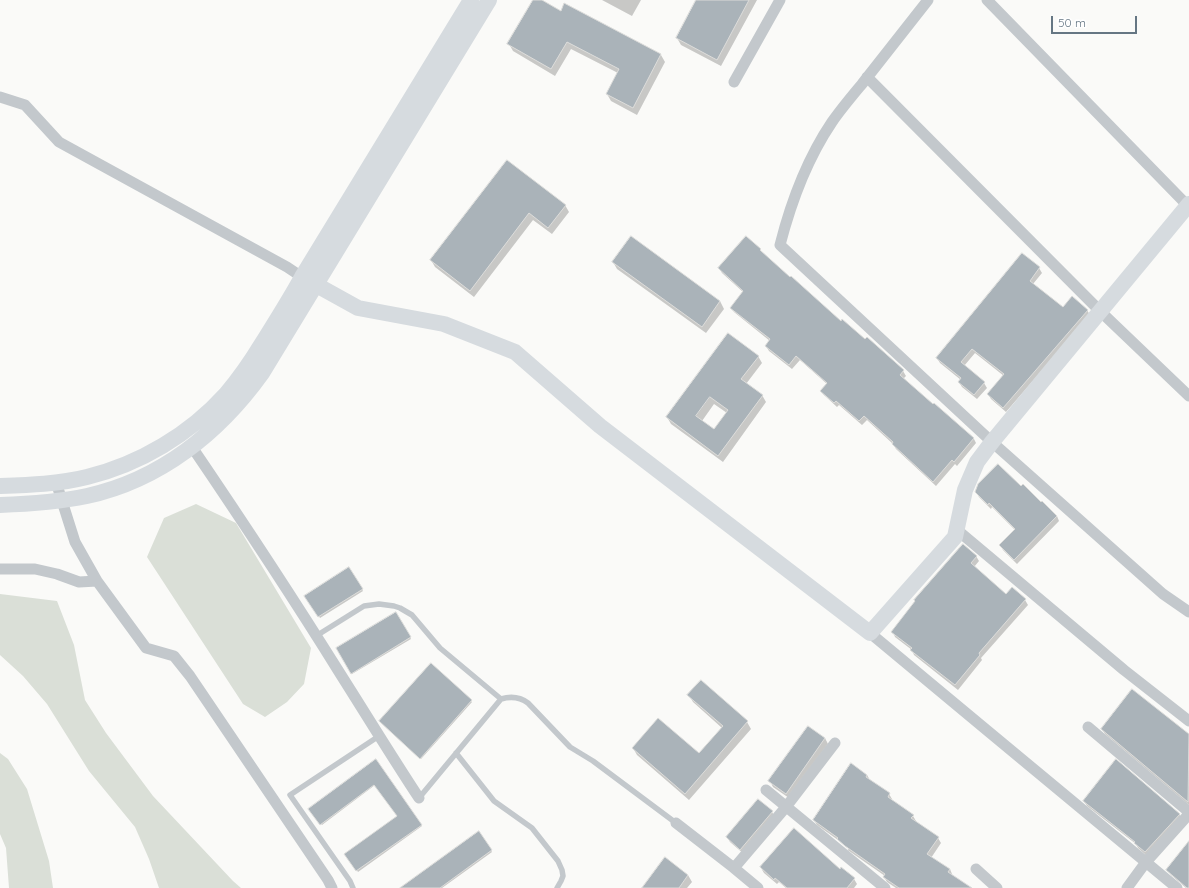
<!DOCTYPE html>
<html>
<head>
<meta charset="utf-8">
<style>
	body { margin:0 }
	#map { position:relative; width:1189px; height:888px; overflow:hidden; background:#fafaf8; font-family:Quicksand,sans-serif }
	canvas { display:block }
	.scale { position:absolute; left:1051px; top:16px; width:86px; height:18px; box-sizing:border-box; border:2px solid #657683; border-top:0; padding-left:5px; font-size:12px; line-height:14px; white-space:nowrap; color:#657683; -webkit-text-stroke:3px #fff; paint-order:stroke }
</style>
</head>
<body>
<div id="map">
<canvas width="1189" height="888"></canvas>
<div class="scale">50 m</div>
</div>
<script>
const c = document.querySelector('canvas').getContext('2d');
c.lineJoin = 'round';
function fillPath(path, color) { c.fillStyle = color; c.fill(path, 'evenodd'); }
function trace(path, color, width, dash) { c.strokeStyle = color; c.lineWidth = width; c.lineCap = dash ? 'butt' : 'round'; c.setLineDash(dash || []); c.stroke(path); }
const green = new Path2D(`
	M196,504l40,19 75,125 -7,36 -17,18 -22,15 -22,-13 -96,-147 17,-39z
	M0,594l57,7 17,44 11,55 21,33 47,63 80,85 8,7h-82l-10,-29 -14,-32 -46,-56 -42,-67 -24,-28 -23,-21z
	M0,753l8,6 19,30 22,72 4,27h-44l-3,-40 -6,-14z`);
const shadow = new Path2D(`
	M534,0h6l21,12 4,-7 96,50 4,7 -28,53 -26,-14 -4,-7 11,-21 -47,-24 -16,27 -42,-25 -4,-7z
	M602,0h39l-9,16z
	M697,0h60l-36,66 -40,-21 -4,-7z
	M507,161l58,44 4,7 -17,22 -19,-14 -59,77 -39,-30 -4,-7z
	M746,238l14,12 3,4 78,68 62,49 3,5 -3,3 30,26 1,-1 40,35 2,4 -19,23 -2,-2 -19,22 -40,-37 -3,-5 -26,-24 -5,5 -23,-20 -2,2 -13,-12 -3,-4 6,-7 -27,-24 -8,9 -23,-18 -3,-5 4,-5 -36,-29 -3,-4 12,-16 -21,-19 -3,-5z
	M1022,254l17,14 3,5 -9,11 30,24 24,2 3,5 -84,97 -15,-13 -3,-5 16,-18 -29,-23 -11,13 20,17 3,5 -10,11 -15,-12 -3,-5 2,-2 -21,-17 -3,-5z
	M613,262l107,39 4,8 -18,24 -89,-64z
	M758,356l4,7 -16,21 16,11 4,7 -43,60 -52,-38 -4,-7zM714,404l13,9 -13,17 -12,-9z
	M1021,488l20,16 1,-1 15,13 2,5 -42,43 -14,-14 -3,-5 15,-15 -23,-23 -1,2 -12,-12 -3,-5z
	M976,556l3,5 -5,6 32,28 6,-7 13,12 3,5 -47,53 1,2 -24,30 -44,-35 -2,-5 -17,-13 -2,-5z
	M349,569l14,22 -43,27 -14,-22z
	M396,613l15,26 -59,35 -15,-26z
	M431,664l41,38 -51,57 -41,-38z
	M701,681l46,41 4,7 -62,71 -52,-45 -4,-7 66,7 23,-27 -29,-26 -4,-7z
	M1132,690l57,45v70l-84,-71 -3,-5z
	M825,738l3,6 -39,54 -16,-11 -3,-6z
	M375,760l47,66 -64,46 -12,-18 52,-37 -23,-32 -53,40 -12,-16z
	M867,775l3,5 19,14 3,5 -1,1 22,16 3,5 -1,1 23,16 3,5 -10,15 19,11 2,5v1l19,13h-75l-9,-6 -3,-5 1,-1 -36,-25 -9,-7 8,6 1,-2 -12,-10 1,2 -21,-15 -3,-5z
	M758,800l14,12 3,5 -31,37 -14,-12 -3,-5z
	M1084,801l95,13 3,5 -34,38 -10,-9 -2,-4 -49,-38z
	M479,833l13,19 -50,36h-41z
	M1189,843v45h-3l-15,-13 -3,-5z
	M665,858l23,17 4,7 -5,6h-44z
	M761,868l79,3 14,8 3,5 -3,4h-68l-7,-6 -2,2 -13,-11z`);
const building = new Path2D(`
	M533,0h9l19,11 3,-8 97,51 -28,54 -27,-14 13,-25 -52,-27 -16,27 -44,-25z
	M696,0h53l-32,60 -41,-22z
	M507,160l59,45 -18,23 -19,-15 -59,78 -40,-31z
	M631,236l89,65 -18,26 -90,-65z
	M746,236l15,13 -1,1 30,27 1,-1 50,45 1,-2 23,20 2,-2 37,33 -4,5 33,29 1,-1 40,35 -20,24 -2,-2 -19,22 -41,-38 1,-2 -29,-26 -5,5 -23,-20 -2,2 -14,-12 7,-8 -31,-27 -7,9 -24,-19 5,-7 -40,-31 13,-17 -25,-23z
	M1022,253l18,14 -10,14 33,26 9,-11 16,14 -85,98 -16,-14 17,-20 -32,-25 -11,13 24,20 -11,13 -16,-13 3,-4 -25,-20z
	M728,333l31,23 -18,23 22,16 -45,61 -52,-39zM710,397l18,13 -14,19 -18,-13z
	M998,464l23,22 2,-2 18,18 1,-1 15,15 -43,44 -15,-15 16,-16 -26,-26 -1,2 -13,-13 3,-8z
	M963,544l14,12 -6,7 35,31 6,-7 14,12 -47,54 1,2 -25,30 -45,-35 2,-2 -21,-16 24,-31 -1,-1z
	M349,567l14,22 -45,28 -14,-21z
	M396,612l15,25 -60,37 -15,-26z
	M431,663l41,37 -52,59 -41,-38z
	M701,680l47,41 -63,73 -53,-46 26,-30 41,35 24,-27 -36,-31z
	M1132,689l57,45 -1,68 -87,-73z
	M808,726l17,12 -39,56 -18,-13z
	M376,759l46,66 -66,46 -12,-17 53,-38 -23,-31 -54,40 -12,-16z
	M1116,759l64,55 -35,38 -11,-9 1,-1 -52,-41z
	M851,763l16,12 -1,2 24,16 -2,4 26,18 -3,3 28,19 -12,17 23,15 -2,3 24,16h-73l-16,-11 2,-3 -40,-28 -8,-7 1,-1 -25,-18z
	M758,799l15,12 -33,39 -14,-13z
	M794,828l46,41 1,-2 14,11 -8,10h-60l-12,-10 -1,2 -14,-13z
	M479,831l13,19 -52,38h-40z
	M1189,841v47h-2l-21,-18z
	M665,857l23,18 -9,13h-37z`);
const lane = new Path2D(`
	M316,636l48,-30 15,-2 15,2 6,2 12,7 28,33 61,51 -82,99
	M501,699c10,-3 19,-2 27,4l42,44 23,14 83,62
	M456,753l38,48 38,27 26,33 4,9 1,6 -2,5 -4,7
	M353,888l-3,-7 -60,-86 89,-59`);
const street = new Path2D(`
	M928,0c-22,28 -44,56 -66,84 -10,12 -21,25 -30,38 -25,37 -41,80 -52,123l212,197 171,152 26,18
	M987,0l202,207
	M867,77l233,234 89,85
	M734,82l46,-82
	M0,97l25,8 34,37 228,125 15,10
	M192,447c51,75 101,151 149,228 26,41 51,82 78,123
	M56,482l19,60 22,39 49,67 28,8 16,20 138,204 4,8
	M956,529l168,141 65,51
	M0,569h35l22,5 22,8 18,-1
	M870,633l119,99 188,156
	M1088,727l101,85
	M766,790l119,98
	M676,823l58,45 24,20
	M734,868l52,-61 49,-64
	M976,869l21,19
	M1127,888l19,-26 43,-48`);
const secondary = new Path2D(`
	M302,277l56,31 86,16 71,28 85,74 270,207 85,-96 10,-47 12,-28 15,-20 197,-238
	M0,486c29,-1 59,-2 87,-9 53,-13 103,-43 139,-83 14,-16 26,-34 37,-52 13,-21 27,-43 39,-65l169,-277
	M0,505c29,-1 58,-3 87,-9 73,-16 132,-63 175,-123l227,-373`);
fillPath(green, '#dadfd7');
fillPath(shadow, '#0003');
fillPath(building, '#aab3b9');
trace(building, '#dcdcda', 1);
trace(lane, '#c3c8cc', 5.5);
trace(street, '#c3c8cc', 11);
trace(secondary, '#d6dbdf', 16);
</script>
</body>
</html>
